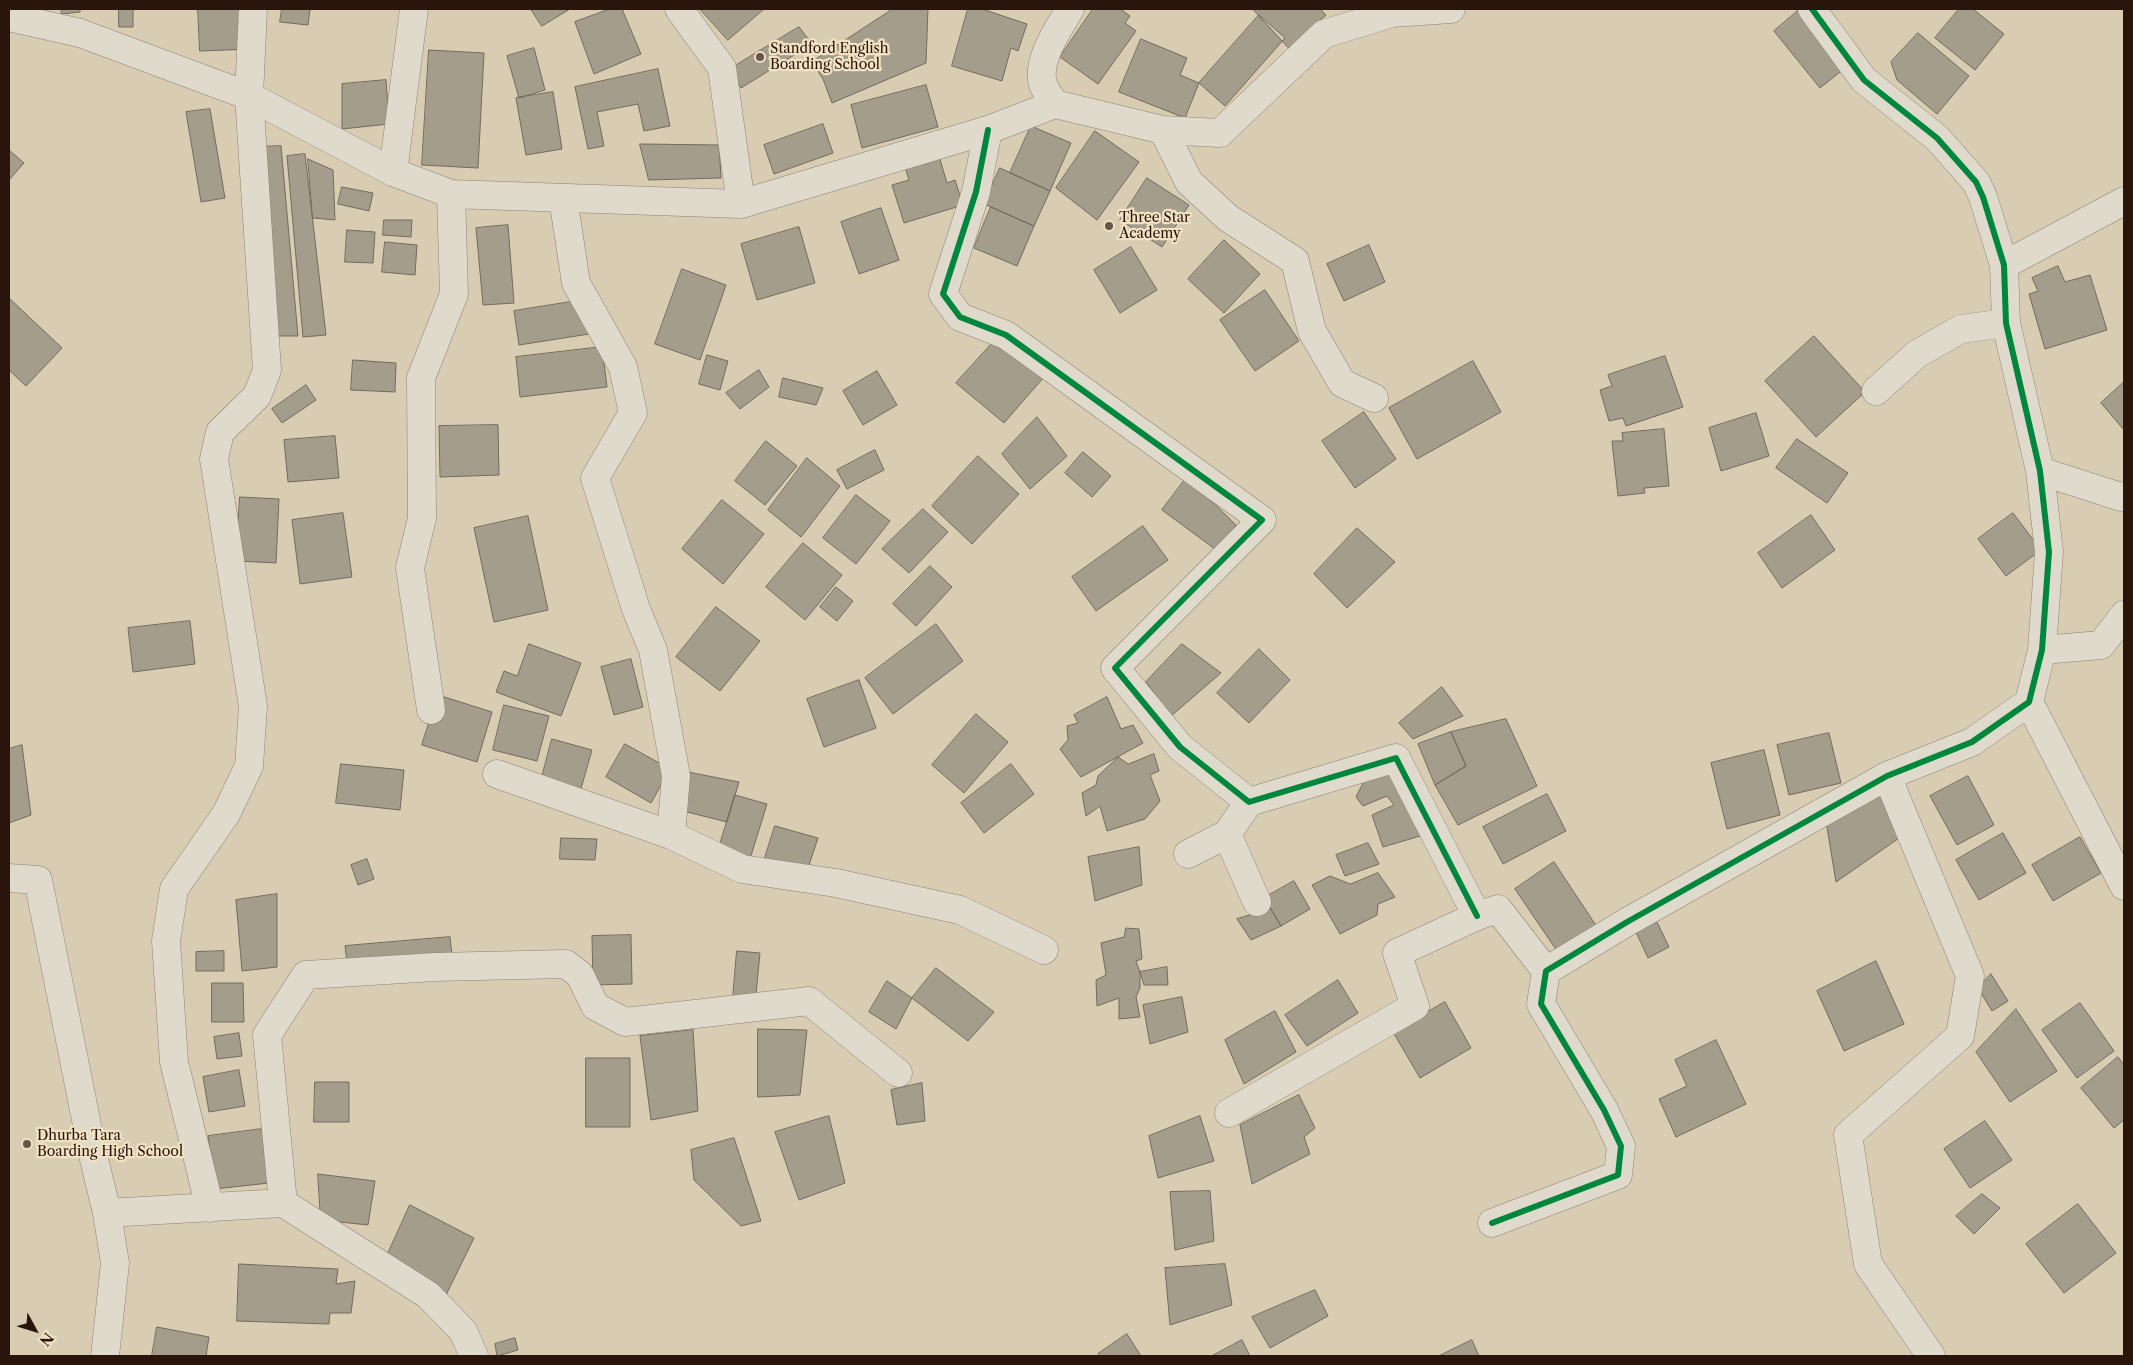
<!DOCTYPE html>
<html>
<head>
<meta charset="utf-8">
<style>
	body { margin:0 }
	#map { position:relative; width:2133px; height:1365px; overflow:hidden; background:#d8cdb2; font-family:"Libre Caslon Text",serif }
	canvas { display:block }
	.frame { position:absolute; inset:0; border:10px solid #2a150d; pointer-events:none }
	.north { position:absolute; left:10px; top:1305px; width:50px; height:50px; -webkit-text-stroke:4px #f0e2c3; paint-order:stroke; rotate:129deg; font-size:14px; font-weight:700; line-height:20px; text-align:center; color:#2a150d }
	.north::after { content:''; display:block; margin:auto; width:18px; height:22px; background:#2a150d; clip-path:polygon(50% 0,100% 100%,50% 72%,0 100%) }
</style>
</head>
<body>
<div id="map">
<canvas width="2133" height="1365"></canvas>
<div class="frame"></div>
<div class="north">N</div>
</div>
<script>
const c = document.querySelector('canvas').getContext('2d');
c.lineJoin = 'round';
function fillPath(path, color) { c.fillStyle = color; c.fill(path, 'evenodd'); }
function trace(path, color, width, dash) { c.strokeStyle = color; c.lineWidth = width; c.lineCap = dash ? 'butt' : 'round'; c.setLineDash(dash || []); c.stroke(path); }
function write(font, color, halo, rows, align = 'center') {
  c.font = font + ' "Libre Caslon Text",serif'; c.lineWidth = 4.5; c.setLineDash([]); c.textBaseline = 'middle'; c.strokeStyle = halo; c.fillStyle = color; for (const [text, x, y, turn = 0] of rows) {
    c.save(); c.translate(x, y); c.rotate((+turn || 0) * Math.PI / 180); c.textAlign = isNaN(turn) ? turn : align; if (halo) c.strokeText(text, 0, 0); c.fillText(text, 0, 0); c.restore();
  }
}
const building = new Path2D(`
	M61,9h19v3l-18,2z
	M119,9h14v18h-14z
	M198,9h51l2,40 -51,2z
	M282,9h28l-2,16 -28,-3z
	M531,9h39l-28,17z
	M610,9h12l19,45 -47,20 -19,-52z
	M700,9h64l-36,31z
	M893,9h35l-2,54 -94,40 -9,-24 -11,-17z
	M968,9h14l45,15 -9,27 -7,-3 -9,33 -50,-15z
	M1093,9h27l10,7 -5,7 11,8 -38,53 -38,-27z
	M1253,9h67l6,6 -37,33z
	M1959,9h14l31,25 -29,36 -40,-32z
	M1799,10l46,58 -25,20 -46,-57z
	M1259,15l26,23 -60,68 -26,-23z
	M799,27l13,17 -71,44 -11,-19z
	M1918,33l51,43 -32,38 -40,-34 -6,-18z
	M1141,39l46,19 -7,17 19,8 -14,35 -66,-26z
	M534,48l11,42 -26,8 -12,-42z
	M429,50l55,3 -6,115 -56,-3z
	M658,69l12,57 -26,5 -6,-27 -41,8 7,34 -16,3 -13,-62z
	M386,80l3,44 -47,5v-45z
	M926,85l12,42 -76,21 -11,-43z
	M553,92l9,57 -36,6 -10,-57z
	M210,109l15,89 -24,4 -15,-90z
	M823,124l10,29 -59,21 -10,-29z
	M1031,126l40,17 -21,48 -40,-18z
	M1095,131l44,31 -42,58 -41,-32z
	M640,144l79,1 2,33 -72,2z
	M281,146l17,190h-27l-13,-189z
	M9,150l15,13 -15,17z
	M305,154l21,181 -23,2 -16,-181z
	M939,156l8,27 8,-3 8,25 -59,18 -12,-38 17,-5 -4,-13z
	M308,159l25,11 2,50 -22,-2z
	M1000,168l50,23 -16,35 -50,-22z
	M1147,178l42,27 -27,42 -42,-27z
	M342,187l31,6 -4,18 -31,-7z
	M991,207l43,19 -17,40 -43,-18z
	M881,208l18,52 -40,14 -18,-52z
	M384,220h28l-1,17 -28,-2z
	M508,225l6,78 -31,2 -7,-77z
	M799,227l16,56 -58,17 -16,-56z
	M347,230l28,2 -2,31 -28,-1z
	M1224,240l36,34 -36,39 -36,-34z
	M385,242l32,3 -2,30 -33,-3z
	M1369,245l16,37 -41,19 -17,-37z
	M1131,247l26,43 -37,23 -26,-43z
	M2058,266l7,16 25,-7 17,55 -62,19 -16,-55 9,-3 -6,-13z
	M682,269l44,16 -26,75 -45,-16z
	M1265,290l34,51 -44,30 -35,-51z
	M9,298l53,50 -36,38 -17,-16z
	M583,300l6,34 -70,11 -5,-34z
	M1814,336l51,56 -49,45 -51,-56z
	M996,339l48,38 -40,46 -48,-40z
	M602,347l5,40 -87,10 -4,-40z
	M707,355l21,6 -8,29 -21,-6z
	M1665,356l18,51 -57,19 -3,-8 -14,3 -9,-31 12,-4 -4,-11z
	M353,360l43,3 -1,29 -44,-2z
	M1473,361l28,51 -84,47 -28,-51z
	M759,370l10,17 -29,22 -14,-16z
	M877,371l20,34 -34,20 -20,-34z
	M783,378l40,10 -7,17 -37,-8z
	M2124,382v48l-23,-27z
	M306,385l10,15 -34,23 -10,-14z
	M1364,412l32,47 -41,29 -33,-47z
	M1756,413l13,43 -48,15 -12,-43z
	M1037,417l30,39 -37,33 -28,-35z
	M498,425l1,50 -59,2 -1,-51z
	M1664,429l5,57 -25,2 1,5 -27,3 -6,-55h11l-1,-8z
	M335,436l4,42 -51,4 -4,-42z
	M1797,439l51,34 -21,30 -51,-35z
	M766,441l31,25 -32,39 -30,-24z
	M875,450l9,20 -37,19 -10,-19z
	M1083,452l28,24 -19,21 -27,-24z
	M978,456l41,38 -47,50 -40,-38z
	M807,458l33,28 -39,51 -33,-27z
	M1187,477l49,48 -17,27 -57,-42z
	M856,495l34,26 -34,43 -33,-26z
	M240,497l39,2 -3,64 -40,-2z
	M722,500l42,34 -41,50 -41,-35z
	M923,509l25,23 -39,41 -27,-24z
	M343,513l9,64 -52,7 -8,-64z
	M2013,513l28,37 -35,26 -28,-37z
	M1811,515l24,35 -53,38 -24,-35z
	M528,516l20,94 -54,12 -20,-94z
	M1143,526l25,34 -72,51 -24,-34z
	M1357,528l38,34 -48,46 -33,-34z
	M803,543l39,32 -37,45 -39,-33z
	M930,566l22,21 -36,39 -23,-22z
	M836,587l17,14 -16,20 -17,-14z
	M716,607l44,34 -40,50 -44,-34z
	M190,621l5,43 -62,8 -5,-44z
	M936,624l27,37 -70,53 -28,-36z
	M529,644l52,19 -20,53 -65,-24 8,-21 13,5z
	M1182,644l39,29 -50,43 -25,-34z
	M1259,649l31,31 -41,43 -32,-30z
	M631,659l12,48 -29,8 -13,-48z
	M859,680l17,48 -52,19 -17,-48z
	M1442,687l21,29 -50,23 -14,-16z
	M438,695l54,17 -15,50 -55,-17z
	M1107,697l14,32 12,-4 10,18 -62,34 -21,-28 8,-9 -1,-14 11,-3 -4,-8z
	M504,705l45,11 -12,45 -44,-11z
	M976,714l32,28 -44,51 -32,-28z
	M1506,719l31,67 -79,39 -23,-40 31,-19 -15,-34z
	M1451,732l15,34 -31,19 -17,-41z
	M1829,733l12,50 -52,12 -12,-50z
	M552,739l40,11 -12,42 -39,-11z
	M625,744l45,25 -19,34 -45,-26z
	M22,745l9,70 -22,8v-74z
	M1764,750l16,65 -53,14 -16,-66z
	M1154,754l5,17 -9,4 10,26 -15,18 -38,12 -7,-25 -14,10 -4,-23 14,-8 2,-9 20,-19 10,7z
	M341,764l63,6 -4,40 -64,-7z
	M1011,764l23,30 -50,39 -23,-30z
	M1393,767l34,67 -44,13 -11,-32 22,-10 -7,-9 -24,10 -7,-9 8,-16z
	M683,771l56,11 -12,40 -52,-13z
	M1968,776l26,49 -37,20 -27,-49z
	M1883,787l19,49 -66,46 -11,-67z
	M1547,794l19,37 -63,33 -20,-37z
	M735,795l32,9 -17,55 -32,-8z
	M775,826l43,12 -11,33 -44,-7z
	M2003,833l23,40 -47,27 -23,-40z
	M2080,837l21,36 -48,28 -21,-36z
	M561,838l36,1 -2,21 -35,-1z
	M1368,843l11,21 -34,12 -9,-21z
	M1139,847l3,38 -47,16 -7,-44z
	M367,859l7,20 -16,6 -7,-20z
	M1554,862l43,65 -40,24 -42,-62z
	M1378,873l17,24 -17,7 -1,11 -37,19 -28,-49 18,-9 20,8z
	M1294,881l16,28 -29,17 -17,-28z
	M277,894v73l-35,4 -6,-71z
	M1271,909l10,17 -30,14 -14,-21z
	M1657,922l12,25 -21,11 -12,-26z
	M1126,928l13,1 3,30 -6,2 4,11v16l-4,9 4,20 -21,2v-21l-22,8 -1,-26 10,-5 -5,-32 23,-6z
	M631,935l1,49 -39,1 -1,-49z
	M450,937l2,18 -105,8 -2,-17z
	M224,951v20h-28v-19z
	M737,951l23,2 -4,41 -23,3z
	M1876,961l28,63 -60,27 -27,-60z
	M1167,967l1,18h-24l-4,-13z
	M936,968l58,44 -26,29 -56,-43z
	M1991,974l17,27 -16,10 -14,-23z
	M1338,980l20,33 -51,33 -22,-31z
	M887,981l25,17 -16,31 -27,-17z
	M212,983h31l1,39h-32z
	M1182,997l6,35 -38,12 -7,-39z
	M1445,1002l26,46 -51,30 -27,-46z
	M2080,1003l34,48 -37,27 -35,-48z
	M2016,1009l41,62 -47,31 -34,-50z
	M1275,1011l21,41 -52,32 -19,-44z
	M758,1029l49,1 -7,65 -42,2z
	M693,1030l5,81 -47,9 -11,-84z
	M239,1033l3,23 -25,3 -3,-22z
	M1716,1040l30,64 -70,33 -17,-38 28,-13 -12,-26z
	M2118,1057l6,8v55l-10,8 -33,-40z
	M586,1058h44v69h-44z
	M239,1070l6,36 -36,6 -6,-35z
	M315,1082h34v40h-35z
	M922,1083l3,38 -28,4 -6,-35z
	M1299,1095l16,33 -11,9 6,17 -58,30 -12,-59z
	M829,1116l16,67 -46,17 -24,-68z
	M1200,1116l14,45 -56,17 -9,-42z
	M1985,1121l27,39 -42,28 -26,-39z
	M262,1129l7,54 -54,6 -7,-53z
	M734,1138l27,83 -20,5 -47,-46 -3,-30z
	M318,1174l57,7 -7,44 -47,-5z
	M1210,1191l4,50 -39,9 -5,-58z
	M1982,1194l18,14 -26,26 -18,-18z
	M2078,1204l38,49 -52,40 -38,-49z
	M410,1205l64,33 -28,57 -60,-37z
	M239,1264l99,5 -2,15 19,-3 -4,32h-21l-1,11 -92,-3z
	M1225,1264l7,41 -62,20 -5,-57z
	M1315,1290l13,26 -58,32 -18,-31z
	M157,1327l52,10 -3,19h-54z
	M1127,1334l14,22h-42l-1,-2z
	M515,1338l3,12 -21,6 -2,-12z
	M1242,1340l8,16h-38z
	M1472,1340l7,16h-40z`);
const minor = new Path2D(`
	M679,9l43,59 19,136 247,-74 67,-26 108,26 57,3 104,-99 68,-21 59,-4
	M9,17l71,16 169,63 144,76 58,22 290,10
	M1055,104c-4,-6 -10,-13 -12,-20 -7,-24 16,-56 27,-75
	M988,130l-12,62 -33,102 17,23 46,18 256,185 -147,148 65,79 69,55 147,-44 81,158
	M1163,130l26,52 39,36 67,43 17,70 30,52 32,15
	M393,172l21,-163
	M563,198l13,85 47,84 10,46 -38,65 41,131 17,41 23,126 -5,59 71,34 94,14 124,27 84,40
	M2004,265l120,-64
	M1876,391l41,-37 44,-25 45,-6
	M2040,471l81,26 3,-1
	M2042,650l59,-5 23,-30
	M2029,702l95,184
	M431,710l-21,-142 12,-50 -1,-140 33,-84 -3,-100
	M497,774l174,61
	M1887,776l83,200 -10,60 -112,99 20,129 63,92
	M1249,802l-22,32 30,68
	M1188,854l39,-20
	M9,878l29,2 55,275 14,58 8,50 -10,93
	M1229,1113l186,-107 -18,-53 80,-37 21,-7 48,62
	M283,1203l-16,-168 39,-60 129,-8 131,-3 14,11 15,31 30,16 184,-21 89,72
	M210,1208l-36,-146 -8,-121 8,-52 52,-75 23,-48 4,-60 -39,-247 6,-27 37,-36 10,-26 -18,-274 4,-87
	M107,1213l176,-10 145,92 35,36 11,25
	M1492,1223l126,-48 3,-29 -17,-36 -63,-106 5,-33 81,-49 260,-146 85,-34 57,-40 13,-52 7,-98 -9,-81 -34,-148 -2,-58 -21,-68 -7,-15 -39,-44 -73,-58 -52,-71`);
const cycleway = new Path2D(`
	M988,130l-12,62 -33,102 17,23 46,18 256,185 -147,148 65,79 69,55 147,-44 81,158
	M1492,1223l126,-48 3,-29 -17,-36 -63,-106 5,-33 81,-49 260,-146 85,-34 57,-40 13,-52 7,-98 -9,-81 -34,-148 -2,-58 -21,-68 -7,-15 -39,-44 -73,-58 -52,-71`);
const markers = [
	[760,57,5,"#675547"],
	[1109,226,5,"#675547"],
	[27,1144,5,"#675547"]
];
const poiNames = [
	["Standford English",770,49],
	["Boarding School",770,65],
	["Three Star",1119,218],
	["Academy",1119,234],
	["Dhurba Tara",37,1136],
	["Boarding High School",37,1152]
];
fillPath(building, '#a59d8b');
trace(building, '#736a5c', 1);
trace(minor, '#8c8273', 29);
trace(minor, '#e0dacd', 28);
trace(cycleway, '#00873e', 6);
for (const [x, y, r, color] of markers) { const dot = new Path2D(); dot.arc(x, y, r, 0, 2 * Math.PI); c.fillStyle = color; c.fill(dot); trace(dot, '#f0e2c3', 2); }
write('14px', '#2a150d', '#f0e2c3', poiNames, 'left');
</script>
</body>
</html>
